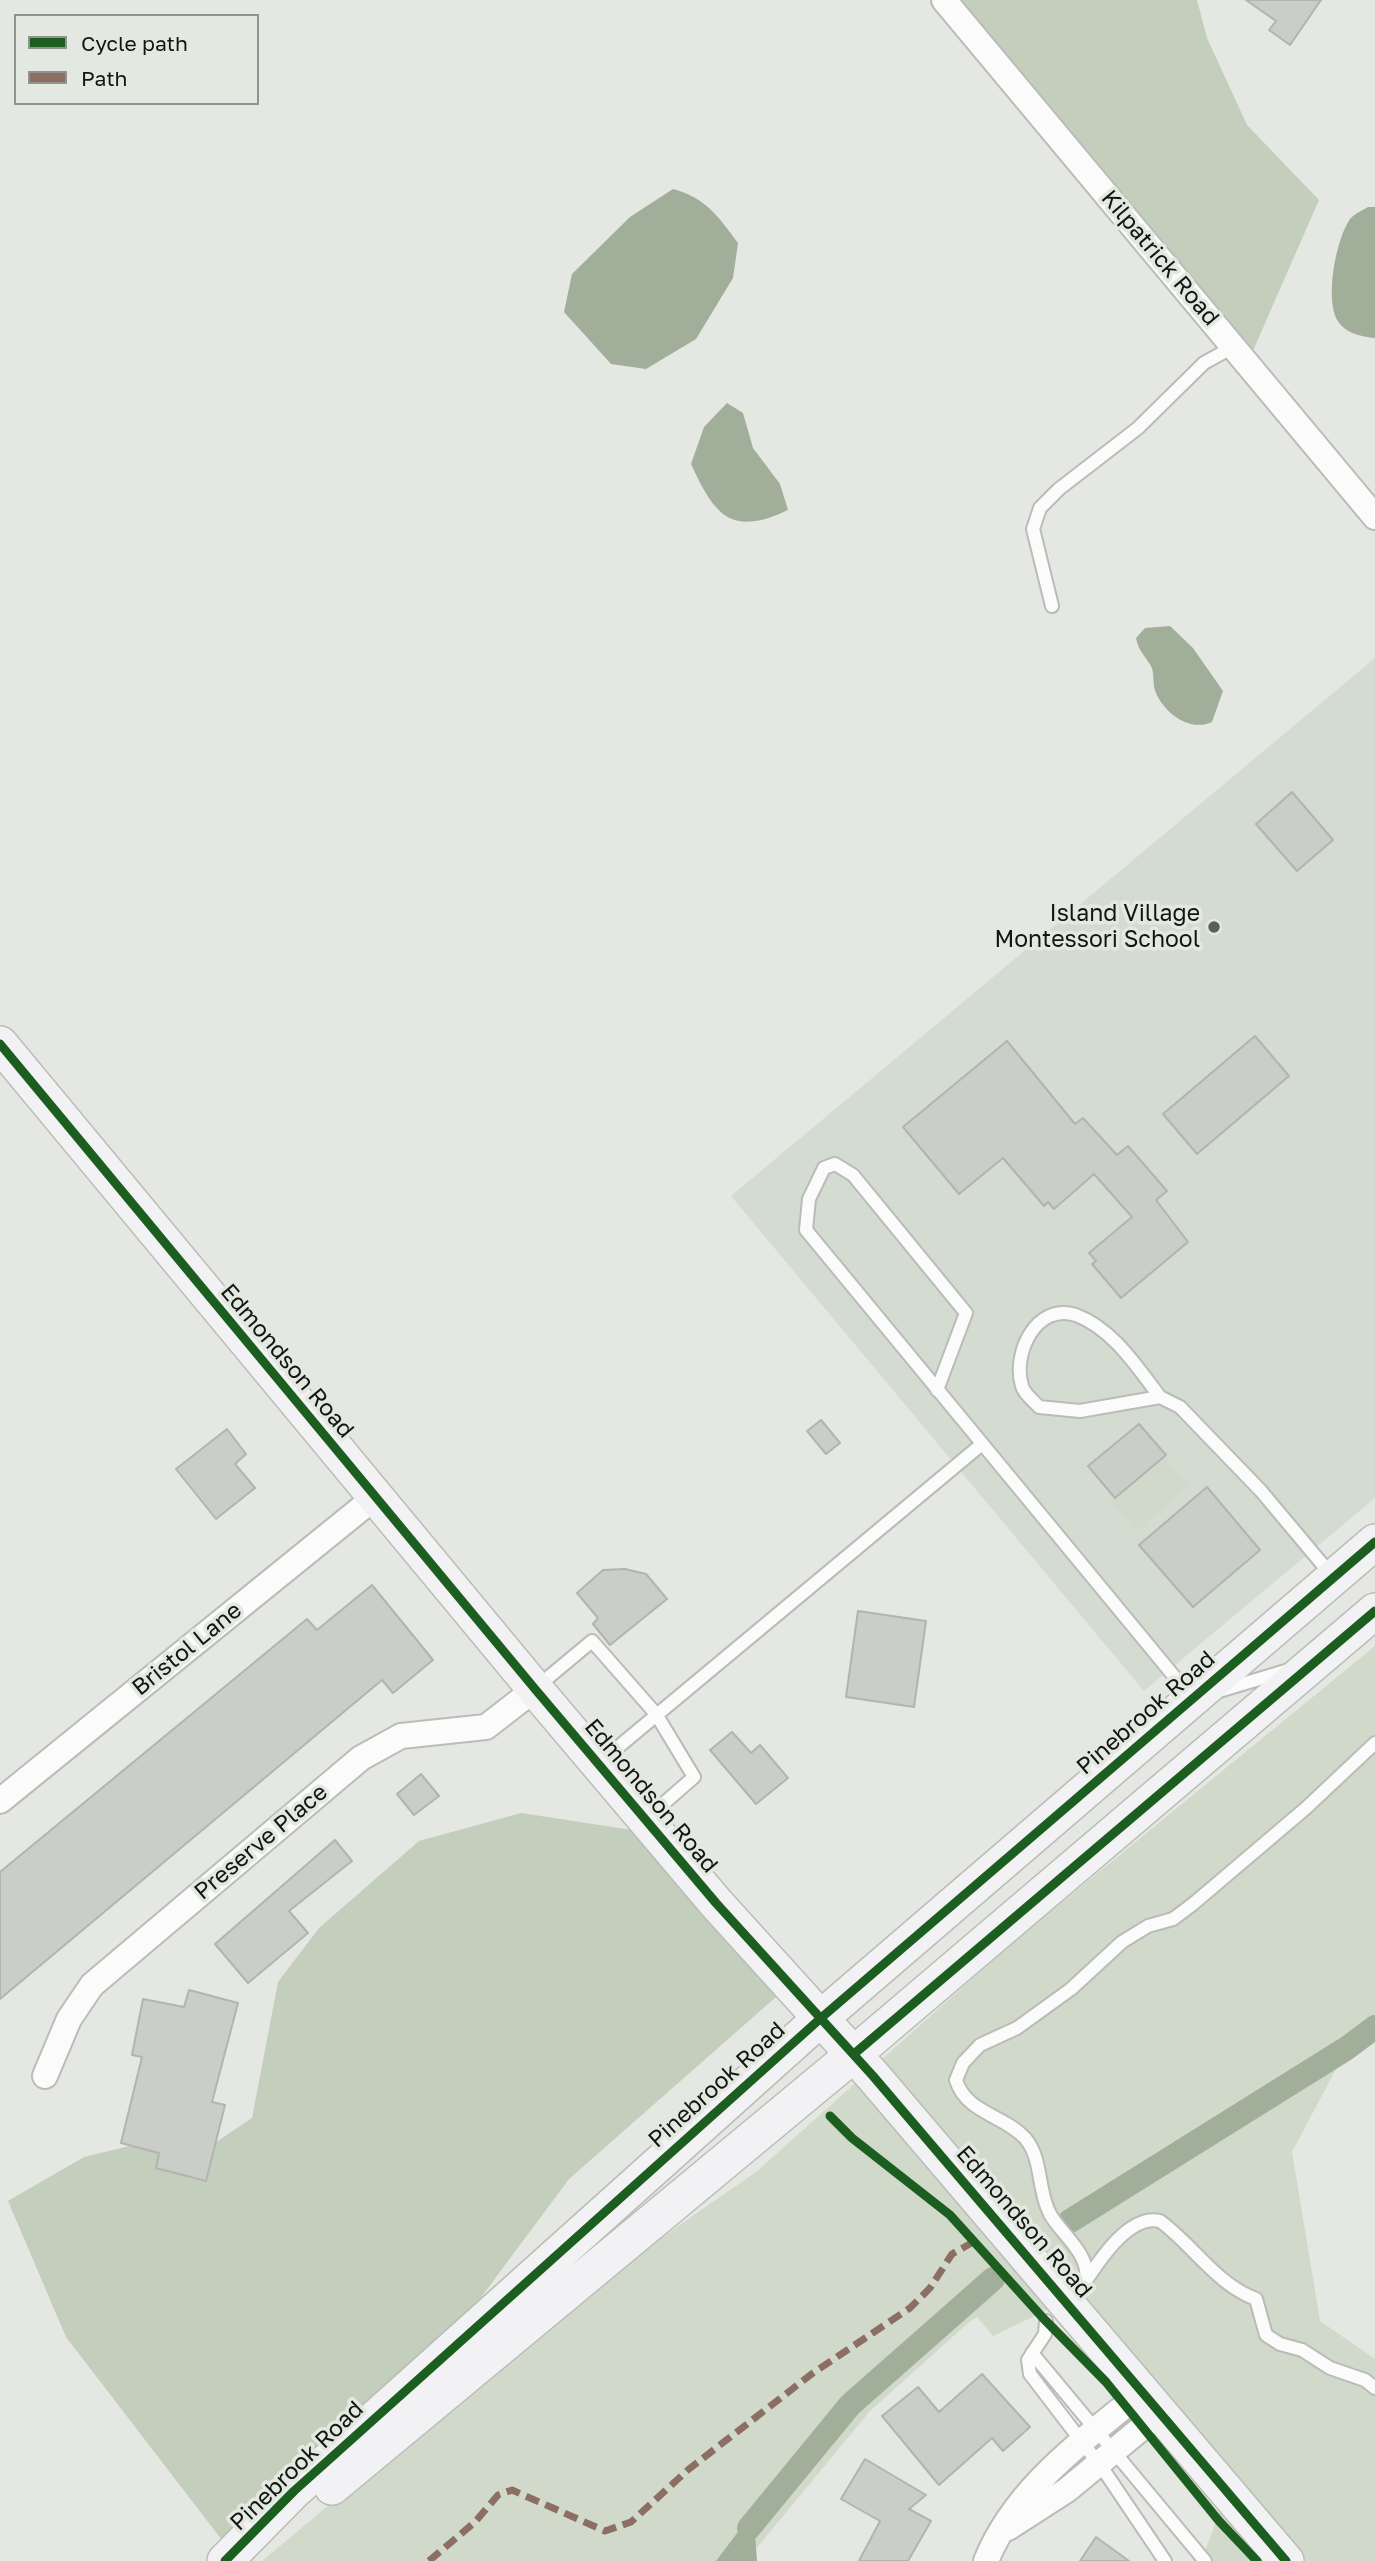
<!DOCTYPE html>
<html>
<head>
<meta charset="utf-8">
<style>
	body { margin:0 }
	#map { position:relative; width:1375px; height:2561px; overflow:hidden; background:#e4e7e2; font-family:"Golos Text",sans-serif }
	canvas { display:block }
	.legend { position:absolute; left:14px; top:14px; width:245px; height:91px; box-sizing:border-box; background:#e3e9e0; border:2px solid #90948e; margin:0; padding:9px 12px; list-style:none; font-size:21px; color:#131512 }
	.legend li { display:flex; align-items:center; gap:14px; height:35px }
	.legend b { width:35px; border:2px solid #90948e }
</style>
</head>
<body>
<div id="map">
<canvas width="1375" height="2561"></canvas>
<ul class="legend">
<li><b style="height:9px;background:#1b5e20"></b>Cycle path</li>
<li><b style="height:9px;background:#8d6e63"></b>Path</li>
</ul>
</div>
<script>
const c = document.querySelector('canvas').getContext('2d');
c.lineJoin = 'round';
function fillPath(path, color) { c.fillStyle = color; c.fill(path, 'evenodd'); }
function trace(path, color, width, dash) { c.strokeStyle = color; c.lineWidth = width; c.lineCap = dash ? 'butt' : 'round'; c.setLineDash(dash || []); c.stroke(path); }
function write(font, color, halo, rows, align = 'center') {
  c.font = font + ' "Golos Text",sans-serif'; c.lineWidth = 7; c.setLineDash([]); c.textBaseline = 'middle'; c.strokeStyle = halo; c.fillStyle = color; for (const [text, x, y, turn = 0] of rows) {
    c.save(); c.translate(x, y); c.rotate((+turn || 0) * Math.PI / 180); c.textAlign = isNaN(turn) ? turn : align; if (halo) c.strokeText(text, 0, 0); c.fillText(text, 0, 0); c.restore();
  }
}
const built = new Path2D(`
	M1375,658v840l-231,193 -413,-495z`);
const green = new Path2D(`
	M1164,1457l25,29 -53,45 -25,-29z
	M1375,1646v381l-28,21 -55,104 28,169 55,38v202h-72l-424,-499 132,-118z
	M859,2080l194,227 -60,29 -16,-19 -9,6 -98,88 -115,139 2,11h-495l320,-268 174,-121z
	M1222,2507l46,54h-67z`);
const forest = new Path2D(`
	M949,0h248l10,38 40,87 72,75 -71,162z
	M521,1813l111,17 144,167 -207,182 -104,140 -240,225 -159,-207 -58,-136 76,-44 58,-14 71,1 39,-26 26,-136 41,-54 100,-87z`);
const water = new Path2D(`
	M673,189c33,9 45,27 65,54l-5,35 -37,61 -50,30 -35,-5 -47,-52 8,-38 58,-57z
	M1368,207h7v131c-14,-1 -30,-5 -38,-18 -12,-23 -1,-81 13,-101 4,-5 13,-9 18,-12z
	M727,403l16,10 10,35 27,36 8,26c-57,27 -73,6 -97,-46l13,-37z
	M1170,626l23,22 30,43 -11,31c-22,10 -47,-8 -56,-29 -4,-8 -1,-19 -5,-27 -6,-10 -13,-16 -15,-28l9,-10z
	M744,2524l11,10 2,27h-41z`);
const canal = new Path2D(`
	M1070,2221l277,-173 28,-21
	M749,2528l101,-123 143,-126`);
const building = new Path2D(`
	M1246,0h75l-31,45 -21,-15 7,-9z
	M1292,792l41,48 -36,31 -41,-47z
	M1255,1036l34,40 -92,78 -34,-40z
	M1007,1041l68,83 8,-6 34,37 11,-9 39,45 -11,9 32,42 -67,56 -29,-34 4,-3 -7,-8 43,-36 -38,-43 -40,35 -6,-7 -4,4 -41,-48 -44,36 -56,-67z
	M821,1420l19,23 -14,11 -19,-23z
	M1139,1424l27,31 -51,43 -27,-32z
	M227,1429l19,25 -11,10 20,24 -39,31 -40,-50z
	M1207,1487l53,63 -67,57 -54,-62z
	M625,1569l21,5 21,25 -57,46 -17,-21 5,-6 -21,-25 26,-23z
	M372,1585l61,75 -40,33 -11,-13 -382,319v-127l307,-253 10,11z
	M858,1611l68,10 -12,86 -68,-10z
	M732,1732l19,21 9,-8 28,33 -32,26 -46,-54z
	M421,1774l18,22 -25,19 -17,-21z
	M335,1840l17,21 -63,50 19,22 -60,50 -33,-39z
	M189,1990l49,13 -26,99 13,3 -19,76 -50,-13 3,-15 -38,-10 21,-86 -10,-2 11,-56 41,8z
	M982,2374l48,53 -27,24 -11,-13 -53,47 -57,-69 36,-29 21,25z
	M865,2459l61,36 -17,14 22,12 -23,40h-49l21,-40 -39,-22z
	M1096,2537l33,24h-49z`);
const lane = new Path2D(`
	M1052,606l-19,-77 7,-21 19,-19 79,-61 66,-65 29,-16
	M937,1390l29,-77 -113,-138 -18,-11 -11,4 -15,31 -3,31 386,468
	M1160,1397c-23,-30 -47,-68 -84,-82 -40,-13 -64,39 -54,71 2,8 12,15 17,21l41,4 80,-14 20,10 81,84 72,86
	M538,1686l54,-45 64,73 38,63 -47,41
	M1219,1691l70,-21
	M599,1763l383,-319
	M1086,2279c4,-25 -25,-45 -36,-65 -13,-24 -7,-55 -25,-76 -21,-23 -59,-25 -69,-58l7,-17 17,-18 37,-17 54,-39 51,-47 26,-16 25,-7 20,-15 113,-96 69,-65
	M1087,2279c14,-21 43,-65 73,-58 33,24 57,64 96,78l10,36 14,9 22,6 28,18 35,12 10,8
	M1046,2321l-1,13 -17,26 2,14 75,98 60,89
	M1032,2353l173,208`);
const street = new Path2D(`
	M944,0l431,517
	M0,1801l374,-303
	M45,2076l24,-57 23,-34 269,-227 40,-22 85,-9 49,-38
	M1008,2528l59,-38 94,-78
	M986,2561c30,-74 98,-121 157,-170`);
const secondary = new Path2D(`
	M0,1044l535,645 181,214 157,173 413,485
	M332,2487l522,-433 521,-443
	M225,2561l69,-70 527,-473 554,-476`);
const quiet = new Path2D(`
	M429,2561l46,-39 23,-27 14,-5 93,41 26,-9 58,-53 124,-96 97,-65 20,-20 22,-34 23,-13`);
const cycleway = new Path2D(`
	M0,1044l535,645 181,214 157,173 413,485
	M854,2054l521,-443
	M830,2116l22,22 98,77 93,103 63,64 113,139 38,40
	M225,2561l69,-70 527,-473 554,-476`);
const markers = [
	[1214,927,7,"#5c5e5b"]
];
const streetNames = [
	["Kilpatrick Road",1160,258,50],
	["Edmondson Road",287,1361,50],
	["Bristol Lane",187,1649,-39],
	["Pinebrook Road",1146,1713,-41],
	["Edmondson Road",651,1796,50],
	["Preserve Place",261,1842,-40],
	["Pinebrook Road",717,2085,-42],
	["Edmondson Road",1024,2222,49],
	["Pinebrook Road",297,2466,-44]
];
const poiNames = [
	["Island Village",1200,914],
	["Montessori School",1200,940]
];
fillPath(built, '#d4dbd0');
fillPath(green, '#d0d9ca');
fillPath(forest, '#c3cebd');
fillPath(water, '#a1ae99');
trace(canal, '#a1ae99', 24);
fillPath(building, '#cbcdc9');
trace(building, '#b1b4b0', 2);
trace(lane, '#babcb8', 16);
trace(street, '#babcb8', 28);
trace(secondary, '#babcb8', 38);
trace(lane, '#fbfbfb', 12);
trace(street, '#fbfbfb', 24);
trace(secondary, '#f2f2f4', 35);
trace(quiet, '#8d6e63', 7, [14, 7]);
trace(cycleway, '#1b5e20', 9);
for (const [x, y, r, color] of markers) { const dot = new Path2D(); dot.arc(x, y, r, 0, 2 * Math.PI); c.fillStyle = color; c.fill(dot); trace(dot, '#e3e9e0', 2.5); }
write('23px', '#131512', '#e3e9e0', streetNames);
write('23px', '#131512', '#e3e9e0', poiNames, 'right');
</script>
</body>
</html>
